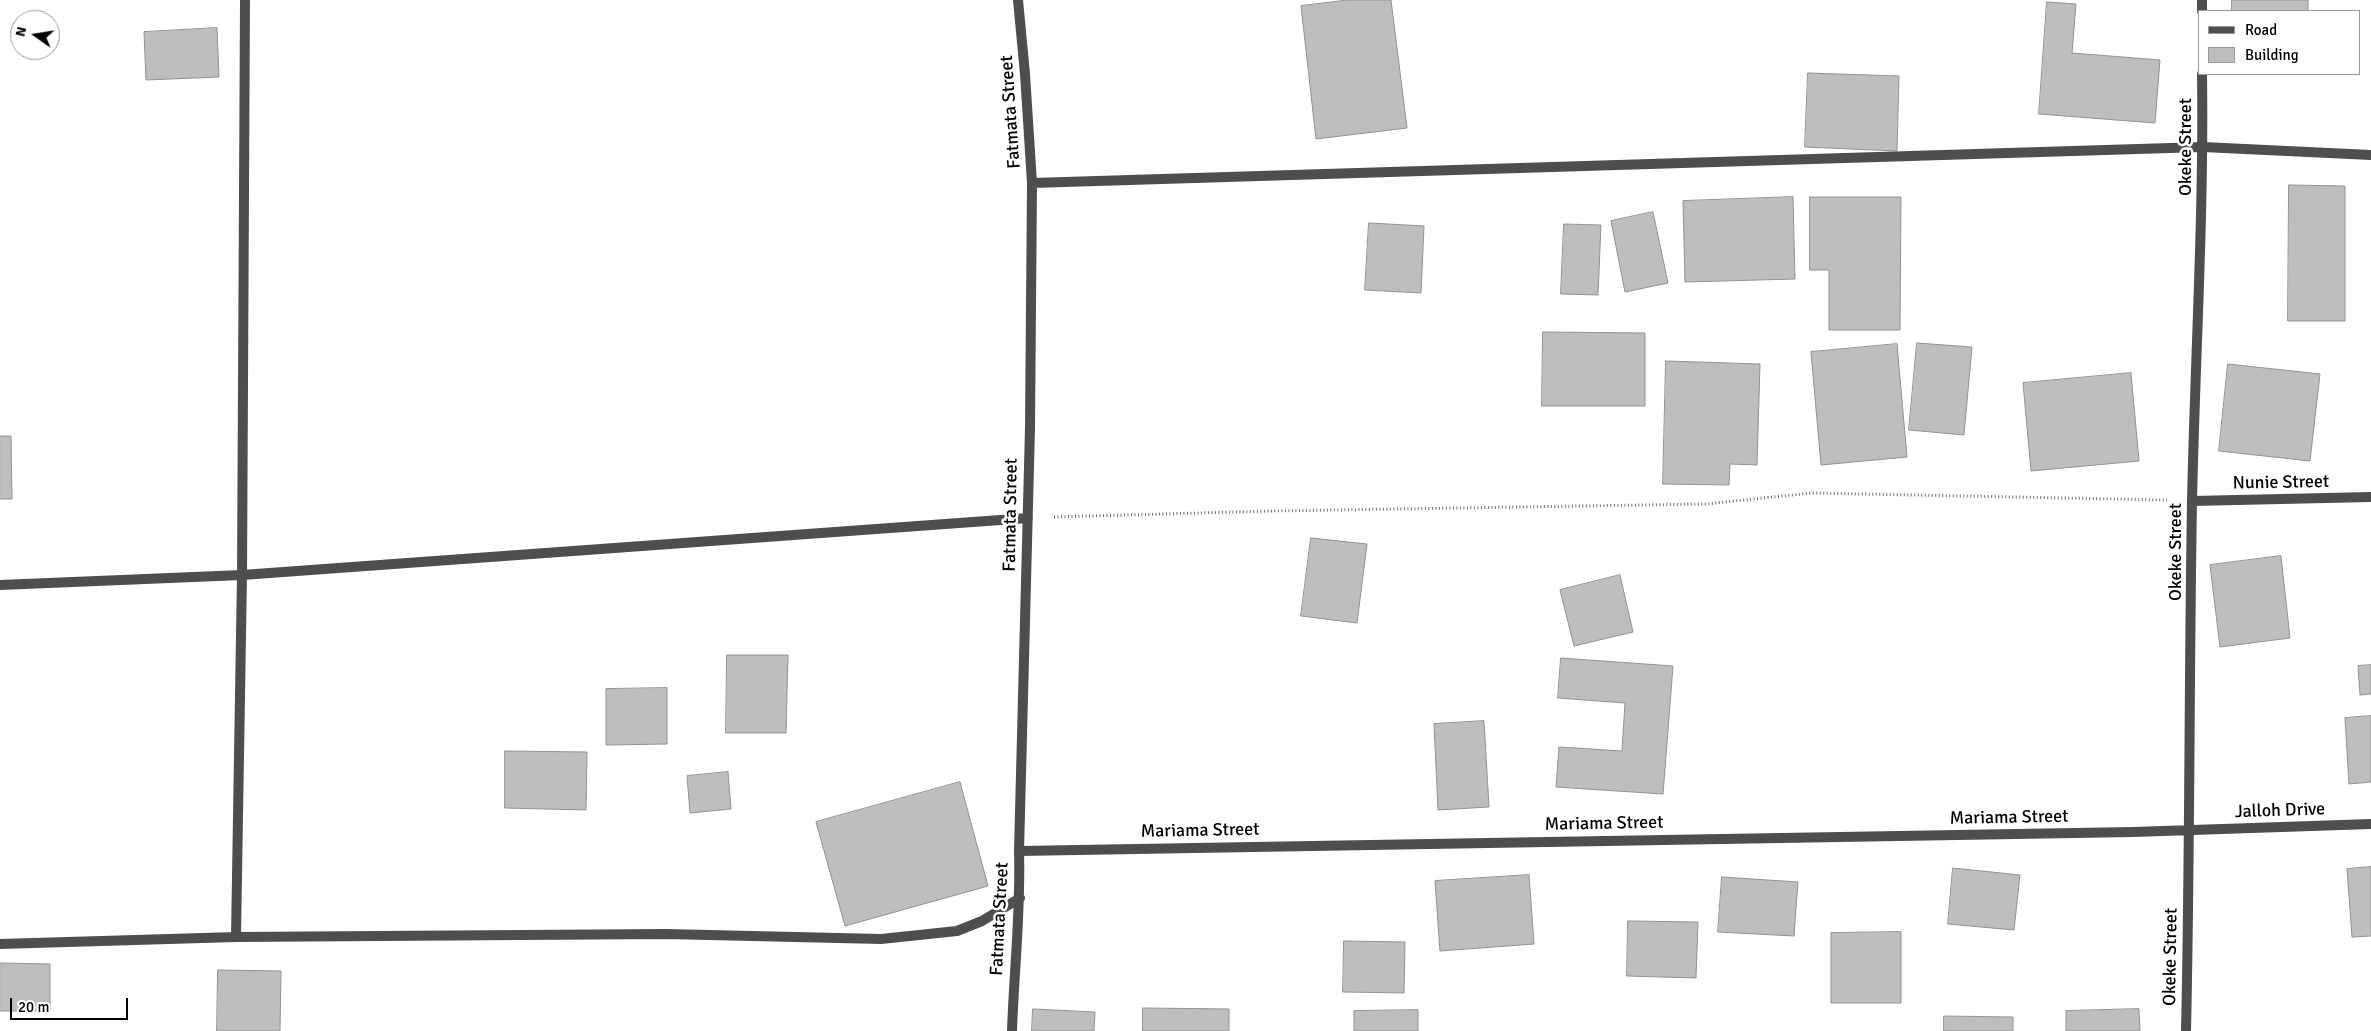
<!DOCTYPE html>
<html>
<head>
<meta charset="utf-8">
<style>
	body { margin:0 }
	#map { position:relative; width:2371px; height:1031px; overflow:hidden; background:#fff; font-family:Signika,sans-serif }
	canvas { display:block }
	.legend { position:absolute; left:2198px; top:10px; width:162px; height:65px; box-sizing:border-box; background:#fff; border:1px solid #999; margin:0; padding:6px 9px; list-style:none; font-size:15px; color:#000 }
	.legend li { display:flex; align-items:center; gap:10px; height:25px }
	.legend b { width:25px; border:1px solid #999 }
	.north { position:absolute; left:10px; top:10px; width:50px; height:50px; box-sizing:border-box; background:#fff; border:1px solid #999; border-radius:50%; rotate:283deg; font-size:14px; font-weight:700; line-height:20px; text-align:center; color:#000 }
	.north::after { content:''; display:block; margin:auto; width:18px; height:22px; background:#000; clip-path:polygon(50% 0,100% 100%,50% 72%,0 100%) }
	.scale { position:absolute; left:10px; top:998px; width:118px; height:22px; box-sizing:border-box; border:2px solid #000; border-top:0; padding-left:6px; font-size:15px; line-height:18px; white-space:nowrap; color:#000; -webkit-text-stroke:4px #fff; paint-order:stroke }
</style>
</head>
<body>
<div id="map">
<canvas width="2371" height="1031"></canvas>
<ul class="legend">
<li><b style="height:6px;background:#4e4e4e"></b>Road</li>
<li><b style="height:14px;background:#bebebe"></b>Building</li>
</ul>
<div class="north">N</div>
<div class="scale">20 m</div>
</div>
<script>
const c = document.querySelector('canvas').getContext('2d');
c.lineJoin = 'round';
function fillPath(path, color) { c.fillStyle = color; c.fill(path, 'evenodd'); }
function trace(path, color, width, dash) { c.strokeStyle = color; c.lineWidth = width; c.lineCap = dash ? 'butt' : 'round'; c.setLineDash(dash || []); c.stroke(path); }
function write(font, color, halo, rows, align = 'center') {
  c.font = font + ' Signika,sans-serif'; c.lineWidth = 5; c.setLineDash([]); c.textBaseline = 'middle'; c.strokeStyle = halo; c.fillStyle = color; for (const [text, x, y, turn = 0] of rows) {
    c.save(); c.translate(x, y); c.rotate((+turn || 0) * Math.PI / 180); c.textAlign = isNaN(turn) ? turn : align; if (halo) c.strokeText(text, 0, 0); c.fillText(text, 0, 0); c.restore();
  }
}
const building = new Path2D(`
	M1348,0h43l16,128 -91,11 -15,-133z
	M2232,0h76v11h-76z
	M2047,2l29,2 -4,49 88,7 -5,63 -116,-9z
	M217,28l2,49 -73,3 -2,-48z
	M1808,73l91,3 -2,75 -92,-4z
	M2289,185l56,1v135h-57z
	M1793,197l2,82 -110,3 -2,-81z
	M1810,197h91l-1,133h-71v-60h-19z
	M1653,212l15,71 -43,9 -14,-71z
	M1369,223l55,3 -3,67 -56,-3z
	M1564,224l37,1 -3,70 -37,-1z
	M1543,332l102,1v73h-103z
	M1917,343l55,4 -8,88 -55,-5z
	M1897,344l10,113 -86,8 -10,-113z
	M1666,361l94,3 -3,101 -27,-1 -1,21 -66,-1z
	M2228,364l92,10 -10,87 -91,-10z
	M2131,373l8,88 -108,10 -8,-88z
	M0,436h11l1,63h-12z
	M1311,538l56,6 -10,79 -56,-7z
	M2281,556l9,82 -70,9 -10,-82z
	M1620,575l13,57 -59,14 -14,-56z
	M727,655h61l-2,78h-60z
	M1561,658l112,8 -10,128 -107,-7 3,-40 63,4 3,-48 -67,-5z
	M2371,665v29l-11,1 -2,-29z
	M667,688v56l-61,1v-56z
	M2371,716v66l-22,2 -4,-66z
	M1484,721l5,86 -51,3 -4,-86z
	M505,751l82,1 -1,58 -81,-2z
	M728,772l3,37 -41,4 -3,-37z
	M960,782l28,104 -143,40 -29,-104z
	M2371,867v69l-19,1 -5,-68z
	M1953,868l67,7 -6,55 -66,-6z
	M1529,875l5,69 -94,7 -5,-70z
	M1722,877l76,5 -4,54 -76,-4z
	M1628,921l70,1 -2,56 -69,-2z
	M1901,932v71h-70v-70z
	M1344,941l61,1 -1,51 -61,-1z
	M0,963l50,1v47h-50z
	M218,970l63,1 -1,60h-63z
	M1143,1008l86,1v22h-86z
	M1033,1009l62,3 -1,19h-62z
	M2139,1009l1,22h-74v-20z
	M1418,1010v21h-64v-20z
	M1944,1016l69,1v14h-69z`);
const path = new Path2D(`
	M1054,517l217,-6 435,-7 105,-11 356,7`);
const minor = new Path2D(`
	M2202,0v11
	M1032,183l1171,-36 168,8
	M2192,501l179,-4
	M0,585l242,-10 786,-57
	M1019,851l1114,-19 238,-8
	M236,937l6,-362 3,-575
	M0,944l236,-7 430,-3 215,5 76,-8 25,-10 38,-23
	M1012,1031c2,-60 9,-120 7,-180l11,-423 2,-245 -7,-109 -7,-74
	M2186,1031c4,-176 3,-353 6,-529 3,-143 12,-285 10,-428`);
const streetNames = [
	["Fatmata Street",1011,112,-94],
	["Okeke Street",2186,147,-90],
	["Nunie Street",2281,483,-1],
	["Fatmata Street",1011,515,-89],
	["Okeke Street",2176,552,-90],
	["Jalloh Drive",2280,811,-2],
	["Mariama Street",2009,818,-1],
	["Mariama Street",1604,824,-1],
	["Mariama Street",1200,831,-1],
	["Fatmata Street",1000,919,-87],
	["Okeke Street",2171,957,-89]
];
fillPath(building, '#bebebe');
trace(building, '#929292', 1);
trace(path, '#707070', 3, [1, 2.5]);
trace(minor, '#4e4e4e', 10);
write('18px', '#000', '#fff', streetNames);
</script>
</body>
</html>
